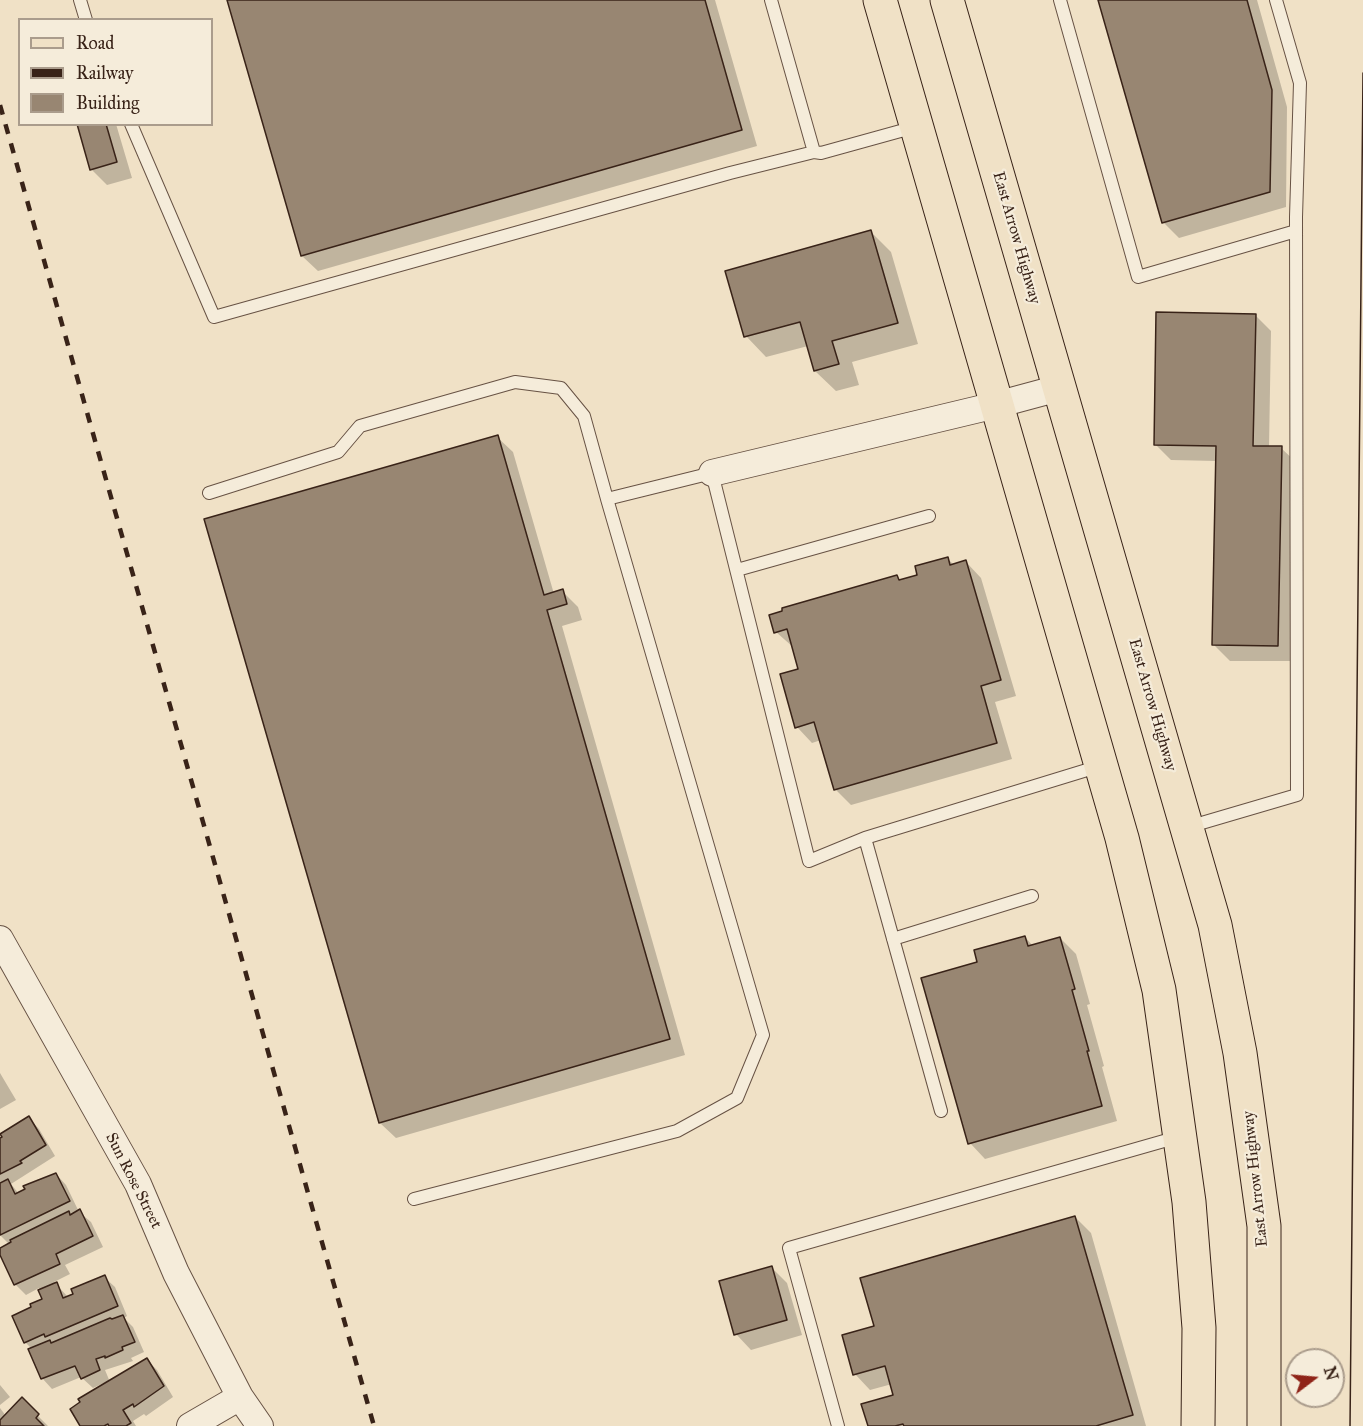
<!DOCTYPE html>
<html>
<head>
<meta charset="utf-8">
<style>
	body { margin:0 }
	#map { position:relative; width:1363px; height:1426px; overflow:hidden; background:#f0e1c6; font-family:"IM FELL Great Primer",serif }
	canvas { display:block }
	.legend { position:absolute; left:18px; top:18px; width:195px; height:108px; box-sizing:border-box; background:#f5ecda; border:2px solid #aa9c8c; margin:0; padding:8px 10px; list-style:none; font-size:18px; color:#392318 }
	.legend li { display:flex; align-items:center; gap:12px; height:30px }
	.legend b { width:30px; border:2px solid #aa9c8c }
	.north { position:absolute; left:1285px; top:1348px; width:60px; height:60px; box-sizing:border-box; background:#f5ecda; border:2px solid #aa9c8c; border-radius:50%; rotate:74deg; font-size:16px; font-weight:700; line-height:24px; text-align:center; color:#392318 }
	.north::after { content:''; display:block; margin:auto; width:21px; height:27px; background:#8f2418; clip-path:polygon(50% 0,100% 100%,50% 72%,0 100%) }
</style>
</head>
<body>
<div id="map">
<canvas width="1363" height="1426"></canvas>
<ul class="legend">
<li><b style="height:8px;background:#f0e1c6"></b>Road</li>
<li><b style="height:8px;background:#392318"></b>Railway</li>
<li><b style="height:16px;background:#988672"></b>Building</li>
</ul>
<div class="north">N</div>
</div>
<script>
const c = document.querySelector('canvas').getContext('2d');
c.lineJoin = 'round';
function fillPath(path, color) { c.fillStyle = color; c.fill(path, 'evenodd'); }
function trace(path, color, width, dash) { c.strokeStyle = color; c.lineWidth = width; c.lineCap = dash ? 'butt' : 'round'; c.setLineDash(dash || []); c.stroke(path); }
function write(font, color, halo, rows, align = 'center') {
  c.font = font + ' "IM FELL Great Primer",serif'; c.lineWidth = 4.5; c.setLineDash([]); c.textBaseline = 'middle'; c.strokeStyle = halo; c.fillStyle = color; for (const [text, x, y, turn = 0] of rows) {
    c.save(); c.translate(x, y); c.rotate((+turn || 0) * Math.PI / 180); c.textAlign = isNaN(turn) ? turn : align; if (halo) c.strokeText(text, 0, 0); c.fillText(text, 0, 0); c.restore();
  }
}
const shadow = new Path2D(`
	M229,0h486l42,146 -439,125 -16,-15z
	M1100,0h157l30,107 -1,100 -107,31 -16,-16z
	M79,124h37l16,54 -25,7 -16,-16z
	M871,232l20,20 27,92 -66,18 7,23 -23,6 -21,-20 -7,-25 -42,11 -20,-21z
	M1255,315l16,16 -2,116 12,1 16,15 -4,198h-63l-16,-16 3,-184 -46,-1 -15,-15z
	M497,437l16,15 41,142 8,-3 16,16 4,13 -20,6 123,429 -289,83 -16,-15z
	M947,558l7,7 12,-3 15,16 35,118 -21,6 17,57 -161,46 -16,-16 -14,-49 -9,3 -15,-16 3,-57 -7,-23 -17,-15 121,-55 4,4 18,-5z
	M1025,937l8,9 27,-8 16,16 14,50 -3,1 17,61 -2,1 15,54 -132,38 -15,-16 9,-180z
	M0,1073l16,27 -16,9z
	M29,1118l10,11 16,27 -44,28 8,10 37,-20 10,11 13,27 12,10 12,25 -38,18 5,9 -16,8 14,15 36,-20 11,10 12,29 -3,2 9,9 11,25 -13,6 2,3 -28,9 5,12 37,-22 10,10 16,27 -27,19 -2,-2 -11,7 3,5h-54l25,-42 -1,-2 -13,6 -12,-11 -29,12 -10,-11 -10,-29 -7,-7 19,-42 -5,-12 -13,7 -11,-11 -15,-32v-3l10,-4 -10,-10v-95z
	M1075,1217l16,16 55,193h-277l26,-30 -3,-12 -22,6 -15,-16 20,-47z
	M771,1267l16,16 15,52 -51,15 -15,-16z
	M0,1385l10,12 -10,8z
	M22,1400l26,26h-48v-18l6,8z`);
const building = new Path2D(`
	M227,0h478l37,130 -441,126z
	M1098,0h149l25,90 -2,102 -108,31z
	M77,124h29l11,38 -27,8z
	M871,230l27,93 -66,18 7,23 -25,7 -14,-49 -56,15 -19,-66z
	M1156,312l100,2 -3,132h29l-4,200 -66,-1 4,-199 -62,-1z
	M498,435l46,160 19,-6 4,15 -20,6 123,429 -291,84 -175,-604z
	M948,557l2,8 16,-5 35,120 -20,6 16,57 -163,47 -20,-68 -19,6 -15,-54 18,-5 -11,-40 -13,4 -5,-18 13,-4v-3l115,-33 2,5 18,-5 -2,-9z
	M1025,936l3,10 32,-9 15,52 -3,1 17,61h-2l15,55 -134,38 -47,-166 56,-16 -3,-12z
	M29,1116l17,29 -26,16 2,2 -22,11v-36l2,-1 -2,-3z
	M56,1173l14,28 -70,34v-52l8,-4 7,15 10,-5 -2,-3z
	M80,1209l13,27 -37,18 4,10 -46,21 -14,-30v-7l11,-6 -1,-2 59,-29 1,4z
	M1075,1216l58,199 -37,11h-192l-1,-2 -8,2h-27l-7,-22 32,-9 -8,-29 -32,9 -11,-40 32,-9 -14,-48z
	M772,1266l15,54 -53,15 -15,-54z
	M105,1275l13,31 -73,31 -1,-3 -20,9 -12,-27 19,-9 -1,-3 12,-5 -4,-9 19,-8 6,16 10,-4 -2,-5z
	M123,1315l12,27 -13,5 1,3 -18,8v-2l-9,3 4,11 -19,9 -6,-13 -34,13 -13,-30 22,-9 1,3 59,-25 2,1z
	M147,1358l17,28 -30,21 -1,-3 -10,6 8,13 -5,3h-17l-1,-2 -4,2h-24l-10,-17 10,-7 -2,-3z
	M22,1397l17,17 -3,4 8,8h-44v-6z`);
const service = new Path2D(`
	M80,0l6,20
	M771,0l43,152 7,1 94,-26
	M1060,0l78,277 158,-46
	M131,124l83,193 516,-144 84,-21
	M209,493l129,-41 22,-26 155,-44 46,6 23,28 23,83
	M737,570l192,-54
	M1188,827l109,-32 -1,-578 4,-134 -24,-83
	M893,939l139,-43
	M941,1111l-76,-273 235,-72
	M414,1199l263,-68 60,-33 26,-63 -156,-536 105,-26 97,388 56,-23
	M838,1426l-49,-178 389,-111`);
const minor = new Path2D(`
	M712,473l284,-68 63,-17
	M0,939l138,245 38,89 64,124 20,29
	M190,1426l50,-29`);
const primary = new Path2D(`
	M880,0l242,838 37,152 30,212 10,126 -1,98
	M947,0l268,925 25,128 24,173v200`);
const tram = new Path2D(`
	M1350,1426l13,-1353`);
const rail = new Path2D(`
	M0,105l374,1321`);
const streetNames = [
	["East Arrow Highway",1016,238,74],
	["East Arrow Highway",1152,705,74],
	["East Arrow Highway",1256,1179,-96],
	["Sun Rose Street",133,1181,63]
];
fillPath(shadow, '#0003');
fillPath(building, '#988672');
trace(building, '#392318', 1.5);
trace(service, '#675244', 14);
trace(minor, '#675244', 28);
trace(primary, '#392318', 35);
trace(service, '#f5ecda', 12);
trace(minor, '#f5ecda', 26);
trace(primary, '#f0e1c6', 33);
trace(tram, '#392318', 1.5);
trace(rail, '#392318', 4.5, [10, 10]);
write('16px', '#392318', '#f5ecda', streetNames);
</script>
</body>
</html>
